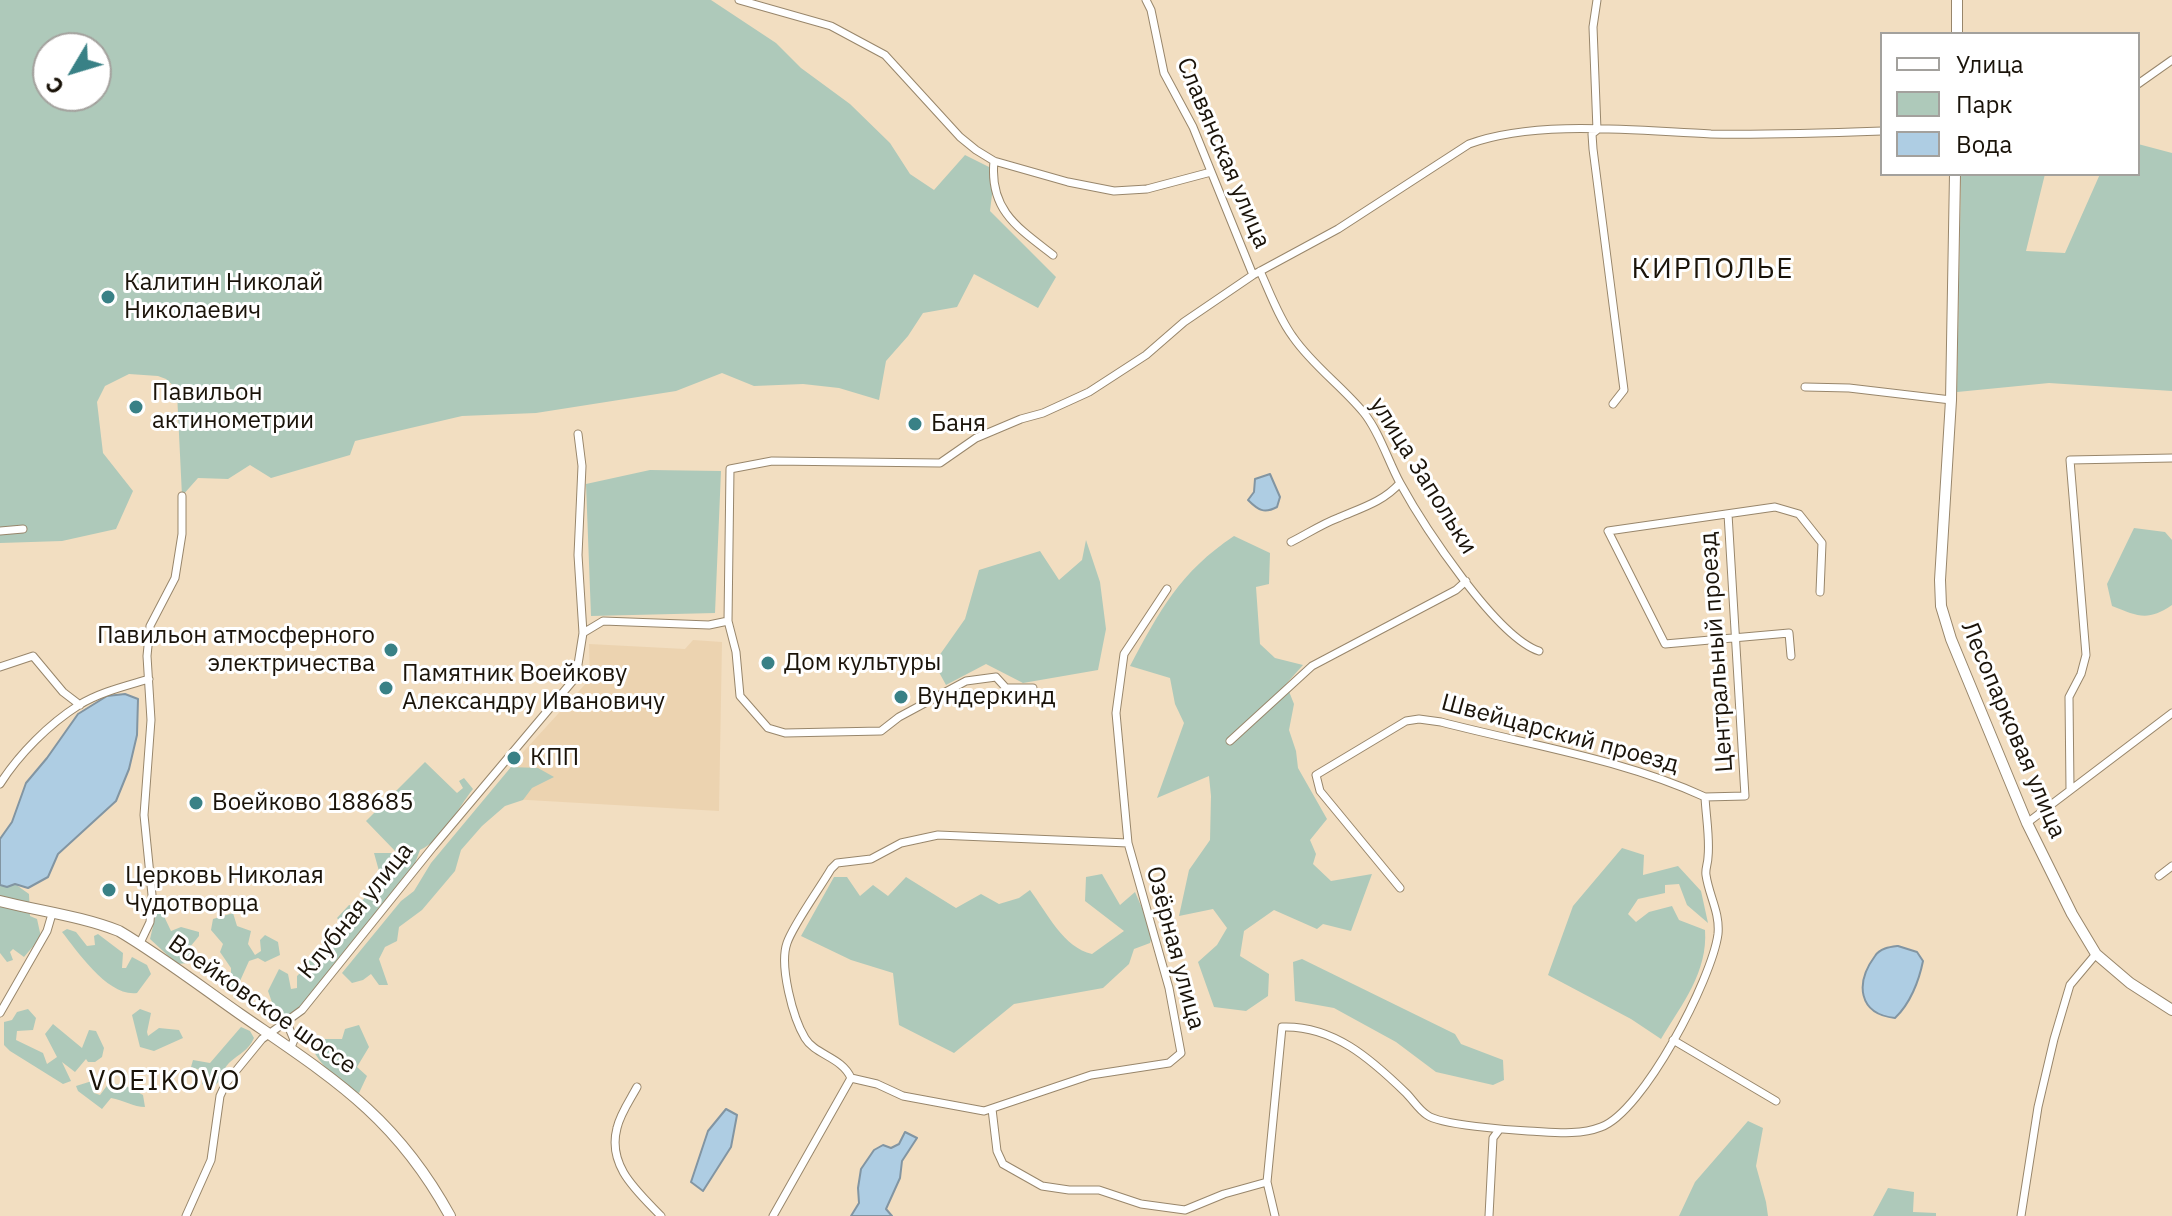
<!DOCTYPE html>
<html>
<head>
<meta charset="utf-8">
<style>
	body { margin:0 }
	#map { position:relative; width:2172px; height:1216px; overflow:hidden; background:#f2dec1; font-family:"IBM Plex Sans",sans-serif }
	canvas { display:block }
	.legend { position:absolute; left:1880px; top:32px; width:260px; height:144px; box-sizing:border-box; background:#fff; border:2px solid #a3a19d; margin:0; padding:10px 14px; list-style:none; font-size:24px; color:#1a1309 }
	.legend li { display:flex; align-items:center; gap:16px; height:40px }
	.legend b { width:40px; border:2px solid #a3a19d }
	.north { position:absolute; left:32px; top:32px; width:80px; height:80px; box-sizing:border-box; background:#fff; border:2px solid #a3a19d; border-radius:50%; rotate:232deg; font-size:22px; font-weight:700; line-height:32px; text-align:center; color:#1a1309 }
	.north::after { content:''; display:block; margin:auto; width:28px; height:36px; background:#398186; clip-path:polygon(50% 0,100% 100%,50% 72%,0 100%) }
</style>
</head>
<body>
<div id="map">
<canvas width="2172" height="1216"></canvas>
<ul class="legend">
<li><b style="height:10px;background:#fff"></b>Улица</li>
<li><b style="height:22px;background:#aec9ba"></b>Парк</li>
<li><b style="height:22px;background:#aecde3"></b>Вода</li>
</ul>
<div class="north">С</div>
</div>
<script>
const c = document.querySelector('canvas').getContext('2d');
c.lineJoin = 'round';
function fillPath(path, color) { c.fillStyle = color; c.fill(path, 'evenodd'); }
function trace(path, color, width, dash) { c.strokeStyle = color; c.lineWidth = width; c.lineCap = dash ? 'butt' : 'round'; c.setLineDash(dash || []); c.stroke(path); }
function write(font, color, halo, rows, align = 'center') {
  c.font = font + ' "IBM Plex Sans",sans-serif'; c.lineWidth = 6; c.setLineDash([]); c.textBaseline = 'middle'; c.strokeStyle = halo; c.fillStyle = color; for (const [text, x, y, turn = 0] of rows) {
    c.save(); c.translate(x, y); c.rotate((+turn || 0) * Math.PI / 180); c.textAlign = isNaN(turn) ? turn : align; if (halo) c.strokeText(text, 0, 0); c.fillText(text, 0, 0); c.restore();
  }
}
const built = new Path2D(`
	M693,640l29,2 -3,169 -226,-13 20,-35 77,-84 -1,-35 96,5z`);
const green = new Path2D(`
	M0,0h711l65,43 25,25 49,36 40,39 20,31 24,16 31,-35 30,15 -5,41 66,66 -18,31 -64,-34 -17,33 -34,6 -15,23 -22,25 -7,39 -40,-12 -36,-4 -49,2 -32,-13 -46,18 -140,22 -74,3 -107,25 -5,14 -79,23 -21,-13 -22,14 -30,-1 -16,18 -5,-103 3,-1 -14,-13 -8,-3 -29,-2 -24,12 -8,16 6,51 30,38 -17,38 -54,12 -62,2zM48,48h48v48h-48z
	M2138,144l34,9v238l-123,-8 -92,9 4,-218h84l-19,77 39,2 35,-79h38z
	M650,470l71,1 -6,142 -124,3 -5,-132z
	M2134,528l31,4 7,8v65c-25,17 -34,11 -60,1l-5,-22z
	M1234,536l36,17 -1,31 -13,3 4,57 15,14 28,7 -17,19 8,20 -5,26 7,21 2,17 29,51 -17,21 6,14 -3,10 18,17 41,-7 -21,57 -28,-7 -6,5 -43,-19 -30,21 -4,25 29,18 -1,22 -22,15 -32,-4 -16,-45 19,-17 10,-17 -14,-19 -34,7 10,-46 21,-30 1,-44 -2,-20 -52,22 27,-75 -9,-19 -5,-26 -40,-12c30,-56 50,-94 104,-130z
	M1086,540l14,42 6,47 -8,41 -75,13 -37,-19 -40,21 -12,-22 31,-44 14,-49 61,-19 19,29 23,-20z
	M425,762l32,31 6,-5 -4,-7 5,-3 9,11c-16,20 -29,50 -53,61l-5,13 -120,150 -8,5 -12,-7 -7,-20 11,-22 9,5 3,15 6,-1v-12l10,-10 5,-12 12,-6 20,-22 -7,-8 12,-13 8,1 30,-32 -8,-3 -5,-18h23l-31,-32z
	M511,767l27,1 16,9 -22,11 -9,12 -18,6 -23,20 -21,24 -6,21 -33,39 -23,17 -2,14 -12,6 -6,12 9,26h-9l-8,-11 -8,6 -11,3 -10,-10 59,-72 13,-10 17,-28z
	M1622,848l22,7 -1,20 35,-9 23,25 7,32 -21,-18 -8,-21 -14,1v8l-27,6 -10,15 8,8 13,-10 23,-6 7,14 26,10c3,42 -23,74 -44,109l-30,-20 -83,-44 25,-69z
	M1102,874l18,31 15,-13 18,41 -3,10 -16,6 -5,15 -26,24 -89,16 -60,49 -55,-28 -6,-52 -42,-13 -50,-24 33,-59h13l13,19 13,-11 15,11 18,-19 50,31 25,-14 18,10 20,-6 11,-8c17,23 34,58 62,64l32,-23 -39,-30 1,-24z
	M15,884l14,10 1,22 7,3 4,18 -17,20 -11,-8 -3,3 3,8 -6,2 -7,-9v-68l7,2z
	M157,909l4,1 10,21 10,-4 18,5v4l-9,11 1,9 -3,7 -11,1 -27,-25z
	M233,913l4,13 14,5 -3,13 7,11 6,-4 -1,-11 5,-5 13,7 2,13 -15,7 -7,-4 -9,3 -9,20 2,16 -7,2 -4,-8v-23l-11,-16 3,-8 -12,-14 2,-11z
	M67,929l9,3 11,14 8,-1 -1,-9 4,-2 25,19 -1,15h4l6,-11 15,8 4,9 -14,19c-29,4 -59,-41 -75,-61z
	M1302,959l153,75 6,10 42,16 1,20 -11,5 -57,-13 -40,-30 -62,-34 -39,-7 -2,-39z
	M28,1009l8,9 -3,12 -16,1 -1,9 27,13 4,11 10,-7 -12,-23 8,-10 29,24 7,-18 7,1 8,17 -2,9 -7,5h-7l-2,-3 -11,13 -13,-10 9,19 -8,3 -53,-33 -6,-6v-23l8,-2 5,-8z
	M140,1009l11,4 -4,19 1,4 11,-8 20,2 4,8 -29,13 -14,-4 -8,-32z
	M359,1025l10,22 -12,20 10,9 -8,17c-14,-3 -39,-29 -46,-43l12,-11h17l3,-10z
	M241,1027l9,4 4,7c-6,13 -14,15 -24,24 -10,9 -6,19 -20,27l-8,-5 1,-13 -12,-4 2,-7 17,3z
	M92,1081l2,12 6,2 9,-12 17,3 17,9 2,12c-11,0 -22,-7 -34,-9l-9,11 -24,-18 -2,-5z
	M1748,1121l15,7 -7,38 10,36 2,14h-89l16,-34z
	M1888,1188l26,4 -1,20 23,1v3h-63z`);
const water = new Path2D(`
	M1270,474l10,23 -3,10c-13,7 -19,3 -29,-7l6,-8 1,-13z
	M125,694l13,5 -1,36 -8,34 -13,32 -58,53 -10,23 -20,11 -13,-4 -8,3 -7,-2v-46l12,-17 14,-39 21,-25 31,-44 29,-18z
	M1898,946l19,6 6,9c-4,20 -13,43 -28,57 -37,-4 -40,-35 -20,-62 5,-8 15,-9 23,-10z
	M726,1109l11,6 -6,32 -28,44 -12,-9 17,-51z
	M905,1132l12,6 -15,23 -2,17 -14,31 6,7h-41l8,-13 -1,-15 3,-19 13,-19 9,-5 8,3 8,-4z`);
const street = new Path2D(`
	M739,0l92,26 54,29 75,82 16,13 18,11 74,21 46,9 33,-2 64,-17
	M1146,0l5,10 13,63 29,54 60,148
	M1597,0l-4,27 4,103 -5,4 1,15 31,241 -11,14
	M2138,84l34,-24
	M994,161c-5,49 24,67 59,94
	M1260,271c10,22 19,47 33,66 20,29 49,49 71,76 16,20 24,48 36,70 23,42 96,154 139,168
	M1805,387l44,1 102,12
	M0,531l23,-2
	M1291,542c16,-8 31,-18 47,-24 23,-10 45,-16 62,-35
	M583,633l20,-12 106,4 19,-4
	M1791,656l-2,-23 -124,11 -57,-113 167,-24 24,7 23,29 -2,49
	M0,667l33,-11 30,36 17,13
	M1033,688h-27l-10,-11 -30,4 -67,36 -18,14 -96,2 -17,-5 -28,-32 -4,-44 -8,-31 2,-152 42,-8 168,2 36,-25 45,-19 22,-6 46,-21 57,-37 38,-33 69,-47 85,-46 131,-85c68,-25 169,-13 242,-10 57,1 114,-1 171,-3
	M1230,741l82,-75 144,-76 10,-9
	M0,784c19,-30 49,-60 79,-79 21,-13 47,-19 70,-26
	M2070,789l-1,-92 12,-23 5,-19 -16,-195 102,-2
	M1705,797l40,-1 -17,-282
	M2027,823l145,-110
	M2159,876l13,-10
	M140,943l10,-21 2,-27 -8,-80 7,-95 -4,-64 3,-30 25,-48 7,-44v-38
	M0,1013l47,-82 5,-17
	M287,1023l7,17 -3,7
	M1673,1040l103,61
	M851,1078l26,6 26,12 81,15 107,-36 78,-12 12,-10 -12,-65 -41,-145
	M637,1087c-7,13 -17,27 -20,41 -10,38 20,63 44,88
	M992,1109l5,42 6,13 39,22 27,4h30l42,14 44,6 39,-16 43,-12
	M186,1216l25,-56 9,-64 6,-13 36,-44 40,-29 131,-163 143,-170 7,-44 -5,-78 4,-89 -4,-32
	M773,1216l78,-138c-9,-21 -36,-23 -46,-40 -12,-20 -26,-72 -18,-95 6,-18 33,-55 44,-74l6,-6 34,-4 30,-16 37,-8 190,8 -12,-130 8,-59 43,-65
	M1275,1216l-8,-34 15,-155c51,-2 89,32 124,66 7,7 13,17 21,22 13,10 83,15 101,16 24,1 50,5 73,-4 42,-15 111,-148 117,-193 2,-22 -9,-38 -12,-59 -1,-6 2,-12 2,-18 2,-19 -2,-40 -3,-60 -83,-38 -176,-52 -264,-75l-22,-3 -13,2 -90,54 4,16 80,97
	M1489,1216l4,-78 6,-8
	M2021,1216l17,-109 16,-68 16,-54 26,-31`);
const secondary = new Path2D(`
	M1957,34v-34
	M1955,174l-4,226 -11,180 1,26 10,33 76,184 45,91 24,40 34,29 42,27
	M0,901c39,10 81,15 119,30 42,25 81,55 121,83 91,63 155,101 210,202`);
const markers = [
	[108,297,8,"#398186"],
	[136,407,8,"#398186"],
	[915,424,8,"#398186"],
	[391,650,8,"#398186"],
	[768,663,8,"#398186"],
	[386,688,8,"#398186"],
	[901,697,8,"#398186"],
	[514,758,8,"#398186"],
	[196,803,8,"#398186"],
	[109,890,8,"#398186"]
];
const streetNames = [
	["Славянская улица",1223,153,67],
	["улица Запольки",1423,476,58],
	["Центральный проезд",1717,652,-94],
	["Лесопарковая улица",2013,730,67],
	["Швейцарский проезд",1560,734,15],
	["Клубная улица",356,911,-51],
	["Озёрная улица",1175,948,75],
	["Воейковское шоссе",262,1005,35]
];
const poiNames = [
	["Калитин Николай",124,283],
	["Николаевич",124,311],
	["Павильон",152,393],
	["актинометрии",152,421],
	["Баня",931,424],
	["Павильон атмосферного",375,636,"right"],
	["электричества",375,664,"right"],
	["Дом культуры",784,663],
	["Памятник Воейкову",402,674],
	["Александру Ивановичу",402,702],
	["Вундеркинд",917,697],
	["КПП",530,758],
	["Воейково 188685",212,803],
	["Церковь Николая",125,876],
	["Чудотворца",125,904]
];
const quarterNames = [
	["КИРПОЛЬЕ",1713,270],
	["VOEIKOVO",165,1082]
];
fillPath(built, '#ecd3b0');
fillPath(green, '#aec9ba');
fillPath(water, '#aecde3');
trace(water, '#8295a2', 2);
trace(street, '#98866b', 9);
trace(secondary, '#98866b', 12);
trace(street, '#fff', 7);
trace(secondary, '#fff', 10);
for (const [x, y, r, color] of markers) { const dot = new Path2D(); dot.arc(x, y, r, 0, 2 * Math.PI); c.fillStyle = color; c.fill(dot); trace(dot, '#fff', 3); }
write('24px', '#1a1309', '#fff', streetNames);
write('24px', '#1a1309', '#fff', poiNames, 'left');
c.letterSpacing = '2px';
write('28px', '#1a1309', '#fff', quarterNames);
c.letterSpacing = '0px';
</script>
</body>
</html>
